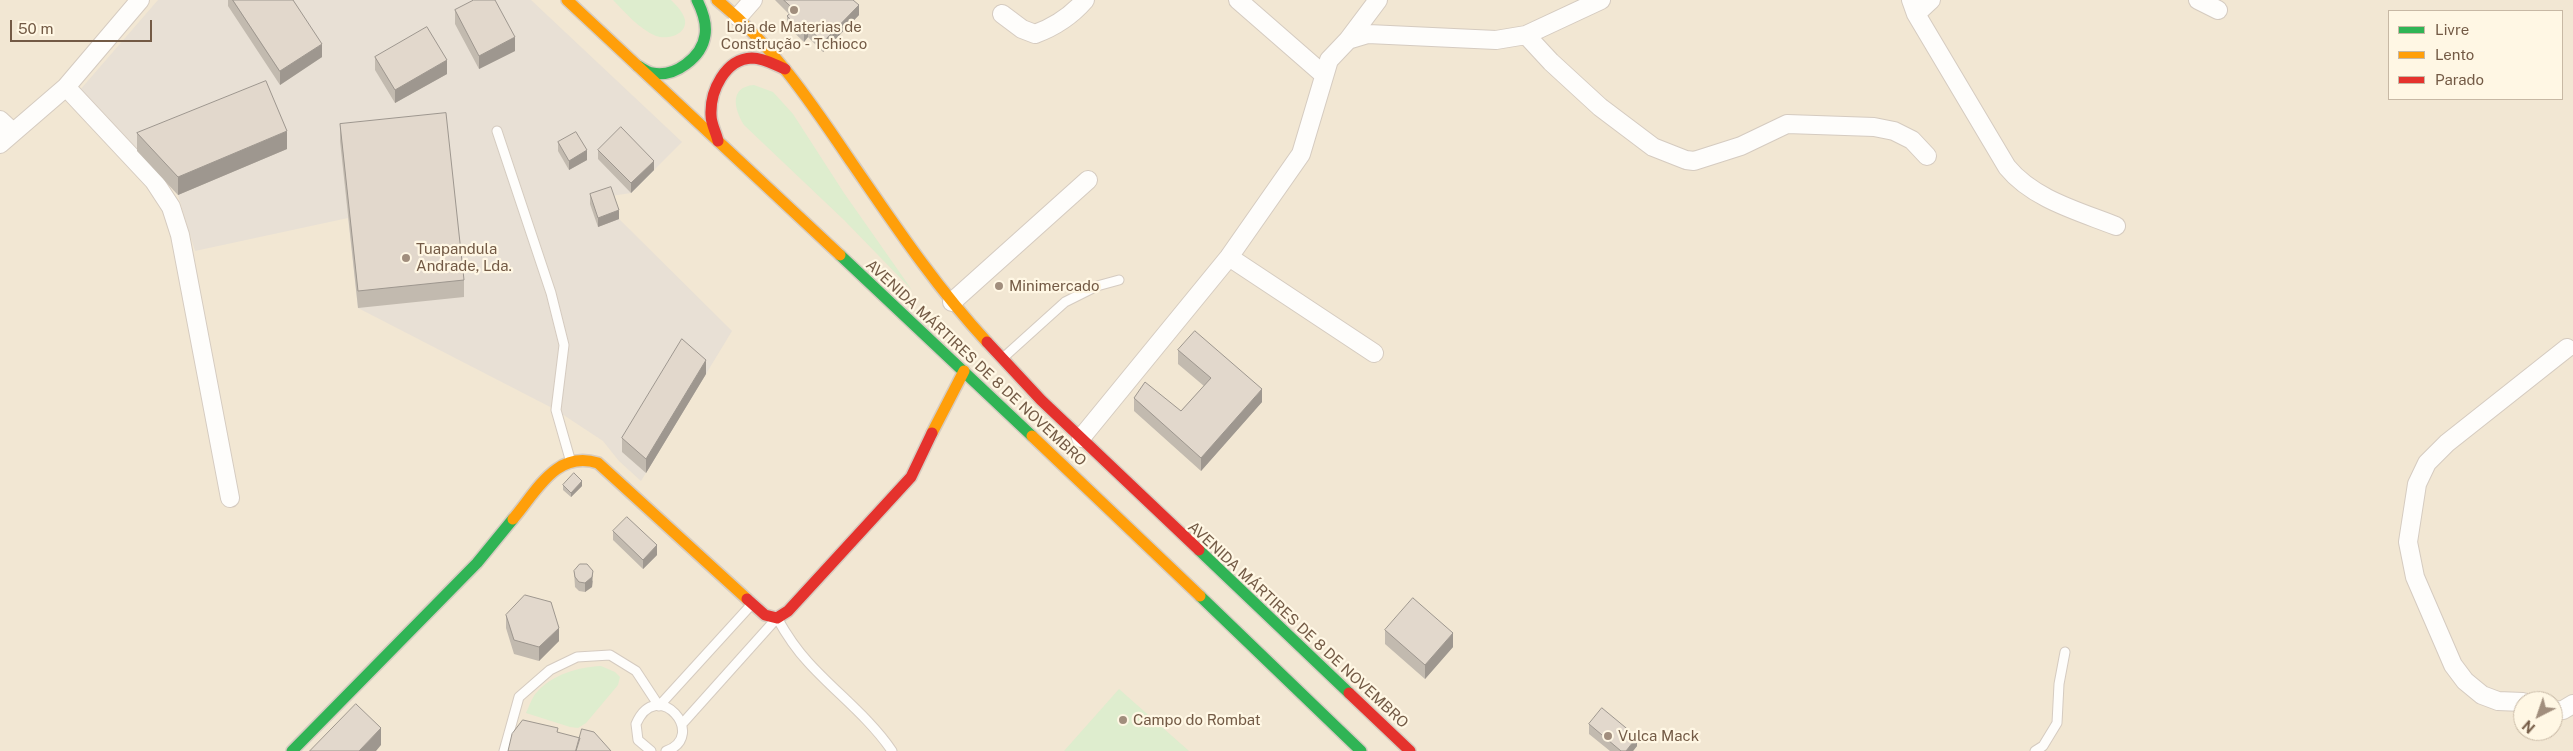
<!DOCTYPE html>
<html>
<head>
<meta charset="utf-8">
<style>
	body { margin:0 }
	#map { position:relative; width:2573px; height:751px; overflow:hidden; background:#f6f0e4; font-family:"Public Sans",sans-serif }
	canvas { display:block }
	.legend { position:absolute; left:2388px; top:10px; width:175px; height:90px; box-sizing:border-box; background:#fff7e4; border:1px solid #c7b8a4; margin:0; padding:6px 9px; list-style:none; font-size:15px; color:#735a45 }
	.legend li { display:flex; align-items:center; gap:10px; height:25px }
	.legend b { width:25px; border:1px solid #c7b8a4 }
	.north { position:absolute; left:2513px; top:691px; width:50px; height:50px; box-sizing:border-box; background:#fff7e4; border:1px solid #c7b8a4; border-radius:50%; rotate:221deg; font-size:14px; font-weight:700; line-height:20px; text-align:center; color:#735a45 }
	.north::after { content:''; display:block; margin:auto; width:18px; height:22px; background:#a18e7d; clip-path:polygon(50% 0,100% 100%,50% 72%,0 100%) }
	.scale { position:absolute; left:10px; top:20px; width:142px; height:22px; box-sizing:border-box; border:2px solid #735a45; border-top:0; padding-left:6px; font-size:15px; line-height:18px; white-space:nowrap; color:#735a45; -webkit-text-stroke:4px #fff7e4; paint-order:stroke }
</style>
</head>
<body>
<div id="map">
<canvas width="2573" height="751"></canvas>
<ul class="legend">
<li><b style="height:6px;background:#30b455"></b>Livre</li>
<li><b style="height:6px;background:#ff9f0a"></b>Lento</li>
<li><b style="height:6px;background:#e5322d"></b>Parado</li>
</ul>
<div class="north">N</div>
<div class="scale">50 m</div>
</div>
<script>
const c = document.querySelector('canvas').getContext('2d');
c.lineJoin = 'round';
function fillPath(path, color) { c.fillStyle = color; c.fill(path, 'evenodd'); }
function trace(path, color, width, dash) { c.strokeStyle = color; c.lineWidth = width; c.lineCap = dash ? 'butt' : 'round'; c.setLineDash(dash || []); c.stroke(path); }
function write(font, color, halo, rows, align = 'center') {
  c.font = font + ' "Public Sans",sans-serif'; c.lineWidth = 4.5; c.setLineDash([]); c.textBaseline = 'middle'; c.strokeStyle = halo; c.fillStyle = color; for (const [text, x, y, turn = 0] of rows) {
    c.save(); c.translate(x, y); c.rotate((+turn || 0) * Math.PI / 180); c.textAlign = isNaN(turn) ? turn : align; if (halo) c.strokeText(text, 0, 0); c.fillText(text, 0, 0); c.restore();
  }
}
const residential = new Path2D(`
	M0,0h2573v751h-2573zM2389,11h173v88h-173zM2523,701h30v30h-30z`);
const industrial = new Path2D(`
	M158,0h373l151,142 -51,51 -20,3 8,23 113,112 -91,150 -22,-20 -16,-20 -47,-31 -198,-102 -10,-90 -153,33 -17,-56 -98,-105z`);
const green = new Path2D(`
	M613,0h58c6,6 12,12 14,20 2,15 -18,20 -29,16 -17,-7 -31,-24 -43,-36z
	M754,85l19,7 20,22 51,79 68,97 -68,-70 -100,-95c-10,-16 -15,-38 10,-40z
	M601,666l14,6 5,5 -2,8 -32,38 -8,5 -8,-1 -44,-14c3,-6 6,-16 11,-21 16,-18 42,-25 64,-26z
	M1119,689l70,62h-125z`);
const lane = new Path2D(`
	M497,131l54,162 13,52 -8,65 14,49
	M1004,357l61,-55 32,-16 22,-6
	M659,706l93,-102
	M682,724l95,-106c9,16 18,30 31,44 27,30 61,55 84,89
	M504,751l15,-54 31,-27 27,-13 33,-2 26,16 23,35
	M651,751l-13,-11 -2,-16c21,-49 73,12 30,27
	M2035,751l8,-5 14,-23 2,-39 6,-32`);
const street = new Path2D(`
	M1238,0l86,75
	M1911,0l5,14 91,153c26,32 71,44 109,59
	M2198,0l20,10
	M1002,14l20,15 13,5c19,-7 37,-19 50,-34
	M1916,14l15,-14
	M738,17l15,-17
	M1526,35l25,27 49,45 53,40 33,13 8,1 47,-15 46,-22 87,3 20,4 18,9 15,16
	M1348,40l20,-6 128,6 30,-5 75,-35
	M66,87l88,94 17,26 9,28 50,263
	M0,120l13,12
	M0,144l66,-57 74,-87
	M1229,257l145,96
	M952,302l136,-122
	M1081,438l148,-181 72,-103 28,-94 19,-20 30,-40
	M2523,702l-25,-1 -16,-6 -17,-14 -12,-16 -38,-88 -7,-35 9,-58 10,-21 20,-20 120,-95
	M2553,711l10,-1 10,-6`);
const fast = new Path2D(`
	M638,66c4,2 9,6 14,7 23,5 50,-16 53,-38 2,-12 -3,-25 -8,-35
	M840,255l192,181
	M1199,550l150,143
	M1200,596l161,155
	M292,751l185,-188 36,-44`);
const slow = new Path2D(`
	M567,0l273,255
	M717,0c56,45 95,104 135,163 42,61 84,124 135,179
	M932,433l32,-62
	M1032,436l168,160
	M513,519c24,-28 43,-69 85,-56l149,136`);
const jam = new Path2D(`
	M718,141c-2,-9 -7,-17 -7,-26 -1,-24 14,-56 41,-57 12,0 23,7 33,11
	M987,342l54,58 158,150
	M747,599l18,16 12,3 11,-7 123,-134 21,-44
	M1349,693l61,58`);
const wall = new Path2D(`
	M228,0h65l29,57 -42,28 -52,-79z
	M775,0h78l6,15 -36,37 -15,-15 -4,5 -17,-16v-10l2,-2z
	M455,10l60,41 -36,18 -24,-45z
	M375,57l72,17 -52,29 -20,-33z
	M340,124l124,156v17l-106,11 -18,-167z
	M137,133l150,16 -109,46 -41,-44z
	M558,142l29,18 -18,10 -11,-19z
	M598,150l56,20 -23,23 -33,-34z
	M590,194l29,25 -21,8 -8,-23z
	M1178,350l84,52 -61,69 -67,-60v-13l47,13 23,-25 -26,-22z
	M706,374l-60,99 -24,-21v-14z
	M563,485l19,1 -11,11 -8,-7z
	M613,531l44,24 -14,14 -30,-29z
	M574,571l19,10 -1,6 -7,5 -6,-1 -4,-4z
	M506,615l53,26 -20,20 -25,-7 -8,-26z
	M1385,630l68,17 -28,32 -40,-35z
	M1589,724l48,22 -4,5h-23l-21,-17z`);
const shadedWall = new Path2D(`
	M859,5v10l-36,37v-10z
	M808,28v9l-4,5v-9z
	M515,37v14l-36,18v-13z
	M322,44v13l-42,28v-14z
	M447,60v14l-52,29v-13z
	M287,131v18l-109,46v-18z
	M587,150v10l-18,10v-9z
	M654,161v9l-23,23v-10z
	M619,210v9l-21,8v-9z
	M706,360v14l-60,99v-14z
	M1262,389v13l-61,69v-13z
	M582,481v5l-11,11v-4z
	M657,545v10l-14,14v-9z
	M593,571l-1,16 -7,5v-9z
	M559,628v13l-20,20v-14z
	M1453,633v14l-28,32v-14z
	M381,728v17l-5,6h-17z
	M1637,737v9l-4,5h-7z`);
const building = new Path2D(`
	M233,0h60l29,44 -42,27z
	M474,0h21l20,37 -36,19 -24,-46z
	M784,0h69l6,5 -36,37 -15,-14 -4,5 -17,-17 7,-6z
	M427,27l20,33 -52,30 -20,-33z
	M266,81l21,50 -109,46 -41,-44z
	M446,113l18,167 -106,11 -18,-167z
	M621,127l33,34 -23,22 -33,-33z
	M576,132l11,18 -18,11 -11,-19z
	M611,187l8,23 -21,8 -8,-24z
	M1195,331l67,58 -61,69 -67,-60 11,-16 36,29 30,-33 -33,-28z
	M682,339l24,21 -60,99 -24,-21z
	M574,473l8,8 -11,12 -8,-8z
	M627,517l30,28 -14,15 -30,-29z
	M580,564h7l6,7 -1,6 -7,6 -6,-1 -4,-5 -1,-6z
	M525,595l26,7 8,26 -20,19 -25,-7 -8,-25z
	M1413,598l40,35 -28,32 -40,-35z
	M356,704l25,24 -22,23h-49z
	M1602,708l35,29 -11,14h-5l-32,-27z
	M523,720l35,8 -1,4 23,6 -4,13h-68l4,-17z
	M582,729l12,3 17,19h-35z`);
const markers = [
	[794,10,5,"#a18e7d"],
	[406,258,5,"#a18e7d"],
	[999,286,5,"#a18e7d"],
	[1123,720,5,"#a18e7d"],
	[1608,736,5,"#a18e7d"]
];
const poiNames = [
	["Loja de Materias de",794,27,"center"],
	["Construção - Tchioco",794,44,"center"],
	["Tuapandula",416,249],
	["Andrade, Lda.",416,266],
	["Minimercado",1009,286],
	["Campo do Rombat",1133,720],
	["Vulca Mack",1618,736]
];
const streetNames = [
	["AVENIDA MÁRTIRES DE 8 DE NOVEMBRO",976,363,43],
	["AVENIDA MÁRTIRES DE 8 DE NOVEMBRO",1298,625,43]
];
fillPath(residential, '#f2e7d3');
fillPath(industrial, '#e8e0d5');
fillPath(green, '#deedce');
trace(lane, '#d5cbc0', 11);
trace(street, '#d5cbc0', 20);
trace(fast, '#d6ccc1', 14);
trace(slow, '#d6ccc1', 14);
trace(jam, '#d6ccc1', 14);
trace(lane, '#fefdfb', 9);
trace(street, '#fefdfb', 18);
trace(fast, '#30b455', 11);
trace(slow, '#ff9f0a', 11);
trace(jam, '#e5322d', 11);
fillPath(wall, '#c2baaf');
fillPath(shadedWall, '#9e978f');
fillPath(building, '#e2d8cc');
trace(building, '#9e978f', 1);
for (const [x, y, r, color] of markers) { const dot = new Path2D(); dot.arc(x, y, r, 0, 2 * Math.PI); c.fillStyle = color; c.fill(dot); trace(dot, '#fff7e4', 2); }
write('15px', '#735a45', '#fff7e4', poiNames, 'left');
write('15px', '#735a45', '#fff7e4', streetNames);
</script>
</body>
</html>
